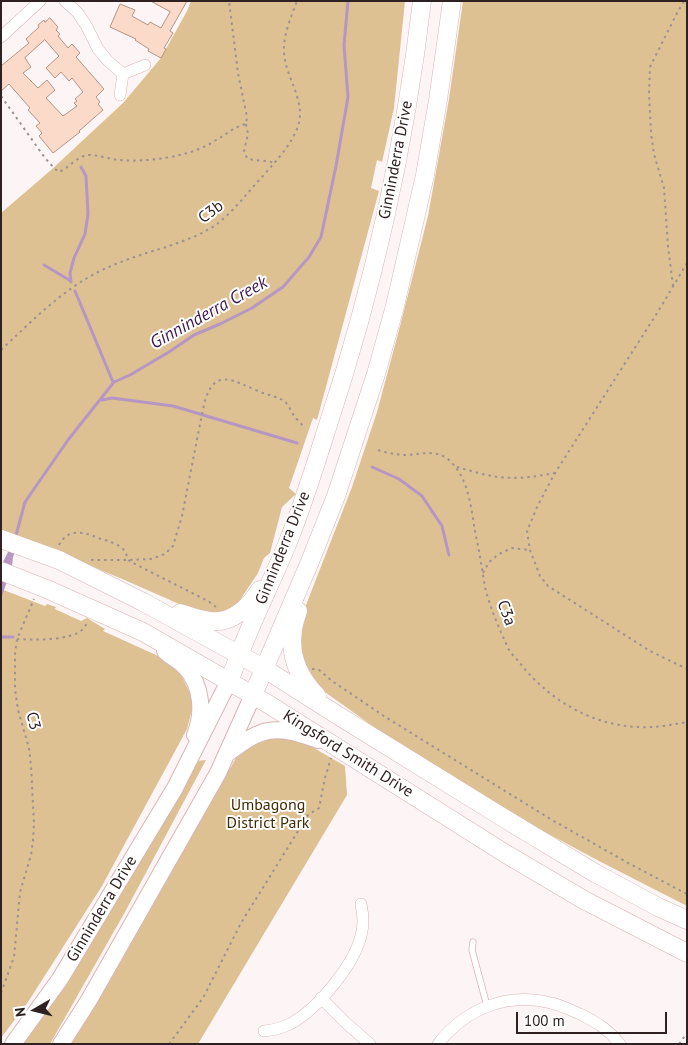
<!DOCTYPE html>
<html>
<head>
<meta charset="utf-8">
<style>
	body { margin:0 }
	#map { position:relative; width:688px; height:1045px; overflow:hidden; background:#fdf5f5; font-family:"PT Sans",sans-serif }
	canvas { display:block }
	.frame { position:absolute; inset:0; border:2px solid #2f2021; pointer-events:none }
	.north { position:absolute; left:10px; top:985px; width:50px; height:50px; -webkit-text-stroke:4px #fff; paint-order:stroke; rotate:262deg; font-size:14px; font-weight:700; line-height:20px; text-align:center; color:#2f2021 }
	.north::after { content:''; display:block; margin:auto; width:18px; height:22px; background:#2f2021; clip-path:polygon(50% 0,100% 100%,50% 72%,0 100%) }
	.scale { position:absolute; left:516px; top:1012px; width:151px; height:22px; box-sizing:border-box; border:2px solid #2f2021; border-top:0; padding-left:6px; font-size:15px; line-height:18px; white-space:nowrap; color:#2f2021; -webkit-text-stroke:4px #fff; paint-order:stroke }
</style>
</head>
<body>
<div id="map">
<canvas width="688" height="1045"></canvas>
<div class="frame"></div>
<div class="north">N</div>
<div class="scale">100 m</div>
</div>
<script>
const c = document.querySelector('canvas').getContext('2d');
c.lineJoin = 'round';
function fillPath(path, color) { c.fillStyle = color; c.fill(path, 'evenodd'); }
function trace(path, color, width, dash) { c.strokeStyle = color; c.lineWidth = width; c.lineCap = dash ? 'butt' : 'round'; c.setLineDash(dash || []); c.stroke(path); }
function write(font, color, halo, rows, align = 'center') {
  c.font = font + ' "PT Sans",sans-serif'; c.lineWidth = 4; c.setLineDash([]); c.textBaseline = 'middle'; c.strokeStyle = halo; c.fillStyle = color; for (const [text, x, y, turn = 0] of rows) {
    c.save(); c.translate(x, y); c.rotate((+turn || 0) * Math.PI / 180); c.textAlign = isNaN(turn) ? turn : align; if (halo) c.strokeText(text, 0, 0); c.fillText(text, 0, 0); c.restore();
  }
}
const green = new Path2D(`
	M191,1h214l-11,107 -12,54 -5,-2 -6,28 8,3 -62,229 -4,-2 -24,70 7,6 -14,13 -12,46 -6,5 -6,15 -24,36 -30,6 -84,-37 -119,-48v-317l50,-43 72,-67 38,-45 26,-47z
	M463,1h224v905l-88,-45 -71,-38 -140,-86 -73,-52 -18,-25 2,-37 53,-136 25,-75 22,-82 29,-114 21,-117z
	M1,589l44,17 2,-2 9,3 -1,2 26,12 6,-3 18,11 -2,2 73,33 18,38 -7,27 -85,157 -74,116 -27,36z
	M276,736l31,8 38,22 2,29 -149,249h-131l153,-265 11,-12 7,-13 10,-7 17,-6z
	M206,760l-81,152 -75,132h-27l40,-57 133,-226z`);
const water = new Path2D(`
	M9,550l6,2 -2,5 -1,9 -11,33v-33z`);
const stream = new Path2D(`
	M44,265l27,16
	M71,282l-1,-9 4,-15 11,-24 3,-20 -2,-38 -5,-9
	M75,291l38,91
	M102,400l10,-2 61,8 124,37
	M372,467l27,12 23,17 20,30 7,29
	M15,539l10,-37 43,-62 46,-58 16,-7 39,-23 25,-17 26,-11 32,-16 31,-21 26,-30 12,-20 15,-71 12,-69 -4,-52 4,-44
	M1,637h12`);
const building = new Path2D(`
	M151,1h36l-17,30 3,2 -9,15 2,1 -5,9 -13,-7 1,-2 -14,-9 1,-1 -26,-12 10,-23 15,6 -3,6 16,9 2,-3 11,6 9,-16z
	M50,18l8,9 -2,3 4,4 -2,2 10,12 4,-4 8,9 -4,4 28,32 -8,8 4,5 -2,2 5,6 -24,21 1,1 -27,21 -14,-17 3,-3 -6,-7 4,-3 -12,-13 2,-2 -21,-24 -8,7v-25l28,-23 -3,-4 13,-12 -1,-2 6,-5 1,2zM45,40l14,16 -13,12 9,10 6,-6 8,9 3,-3 11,14 -8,7 2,2 -3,2 3,3 -14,10 -17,-18 9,-8 -8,-10 -9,8 -15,-15 8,-6 -6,-9z`);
const path = new Path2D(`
	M1,96l44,62 10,11 4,3c10,-4 19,-17 30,-17 10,0 20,4 30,5 21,2 45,-1 65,-6 11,-3 23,-8 32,-14 11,-6 18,-13 30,-16l1,-7 -9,-44 -9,-72
	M246,124l2,10 -4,17 3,7c8,4 18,1 27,5
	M687,263l-28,47 -104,163 -17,32 -11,26 3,19 10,26 8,10 102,65 37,18
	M673,286l-5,-40 -4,-58 -10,-34 -3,-21 -2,-40 1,-26 27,-54 7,-12
	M1,350c31,-29 60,-59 97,-78 22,-11 45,-18 68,-25 17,-6 36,-12 51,-23 17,-13 30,-31 45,-47 13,-15 27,-29 35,-48 11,-27 -12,-51 -13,-77 -1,-17 7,-35 13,-51
	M378,450c9,3 19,5 29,5 15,-1 31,-6 43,6 19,18 21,47 25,70 4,19 7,37 10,56 4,17 11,34 18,50 2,4 4,9 6,13 3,5 7,8 10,12 29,37 71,63 119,65 16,1 33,-2 49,-5
	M457,467c11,3 23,7 35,9 21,4 42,1 63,-3
	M59,545c10,-19 27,-12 42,-6 8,2 17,5 22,10 3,3 4,7 5,11
	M91,560h37l23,-1 14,-5 8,-8 9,-30 22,-112c10,-37 28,-24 54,-13 9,4 18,5 26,10 5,4 7,11 11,16 2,3 6,6 8,9
	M128,560l7,4 73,37 8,6
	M483,573l6,-11 10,-8 13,-6 18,2
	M17,639c16,1 55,2 66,-10 2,-2 3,-4 4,-7l-1,-1
	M312,669l7,1 13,11 55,37 165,102 78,44 57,30
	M1,993l13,-36 6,-65 11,-37 2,-14 1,-18 -3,-57 -2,-18 -11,-38 -3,-21v-35l2,-15 17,-40
	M169,1044l34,-46 38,-75 67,-108 11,-7 6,-30 6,-20
	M679,1044l8,-11`);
const lane = new Path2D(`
	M473,942l-1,8 15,56`);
const street = new Path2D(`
	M65,1l13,12 9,14 11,22 10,12 15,13 -3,21
	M1,37l39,-36
	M123,74l22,-9
	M321,998l25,25 24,21
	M264,1031c9,-1 18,-3 26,-7 28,-15 67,-62 72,-93 2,-9 1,-17 -1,-27
	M438,1044c27,-35 69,-52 113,-41 10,2 19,7 29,11 16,8 28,15 40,30`);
const secondary = new Path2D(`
	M165,651c6,6 16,11 21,17 16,18 18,45 9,67
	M228,753c10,-7 21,-16 33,-20 19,-7 40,1 57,7
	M13,1044l47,-65 115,-191 54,-107
	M61,1044l28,-44 129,-227 35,-78`);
const primary = new Path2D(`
	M59,560l84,42 122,67 69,44 173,107 88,53 63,34 29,13
	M49,590l94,42 125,72 238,150 78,46 103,53
	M298,611c-2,6 -4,12 -5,19 -4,27 6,48 24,66
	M180,613c9,3 20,7 30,8 22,3 39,-14 50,-31
	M229,681c6,-14 11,-29 17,-43 13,-32 29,-64 42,-96 15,-37 27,-76 39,-114 46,-139 78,-282 95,-427
	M253,695l56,-131 27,-68 40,-122 19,-68 30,-131 13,-75 14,-99`);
const primaryBridge = new Path2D(`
	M1,539l58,21
	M1,571l48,19`);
const streetNames = [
	["Ginninderra Drive",396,160,-79],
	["C3b",211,212,-37],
	["Ginninderra Drive",283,548,-68],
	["C3a",506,613,70],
	["C3",33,721,75],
	["Kingsford Smith Drive",348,754,32],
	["Ginninderra Drive",102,909,-59]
];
const parkNames = [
	["Umbagong",268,805],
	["District Park",268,823]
];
const waterNames = [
	["Ginninderra Creek",209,313,-29]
];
fillPath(green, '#dec193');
fillPath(water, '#b696c3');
trace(stream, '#b696c3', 3);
fillPath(building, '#fcdaca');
trace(building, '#b39383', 1);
trace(lane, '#dab4b4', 7);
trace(street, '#dab4b4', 12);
trace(secondary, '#dab4b4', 18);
trace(primary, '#dab4b4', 19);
trace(path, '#9d9292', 2, [2.5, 4]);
trace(lane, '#fff', 5.5);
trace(street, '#fff', 11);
trace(secondary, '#fff', 16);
trace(primary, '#fff', 18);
trace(primaryBridge, '#dab4b4', 19, []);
trace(primaryBridge, '#fff', 18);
write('16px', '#2f2021', '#fff', streetNames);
write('16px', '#412b03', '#fff', parkNames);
write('italic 18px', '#40174e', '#fff', waterNames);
</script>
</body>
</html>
